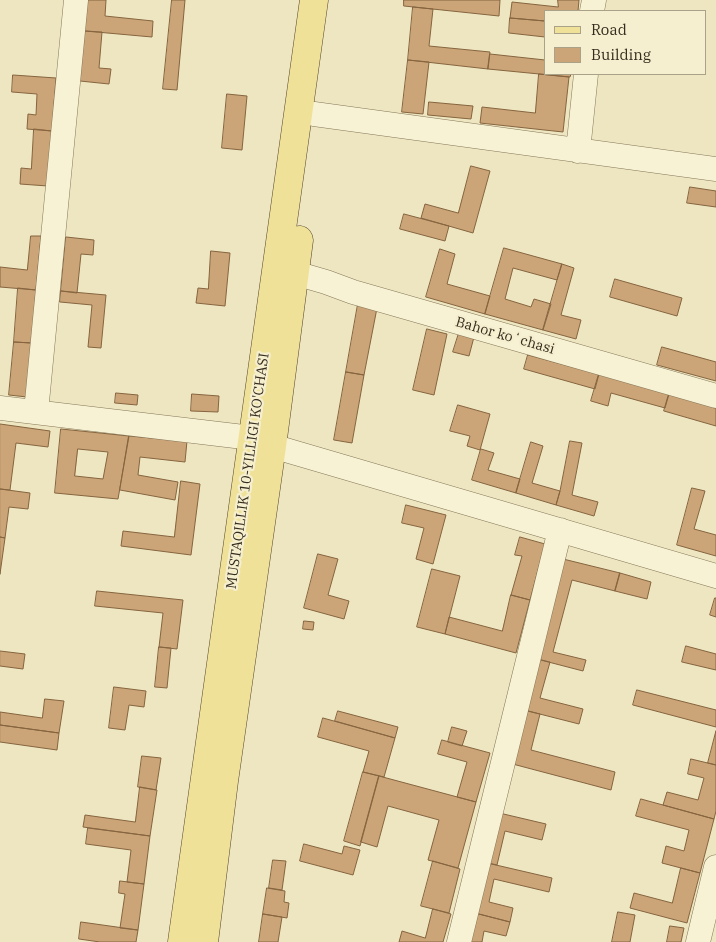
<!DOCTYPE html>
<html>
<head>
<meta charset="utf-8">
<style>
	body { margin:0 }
	#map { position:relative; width:716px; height:942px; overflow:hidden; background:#ede6c1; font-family:"IBM Plex Serif",serif }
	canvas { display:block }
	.legend { position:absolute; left:544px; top:10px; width:162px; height:65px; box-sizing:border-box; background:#f5efd0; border:1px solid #a9a188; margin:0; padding:6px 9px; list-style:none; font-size:15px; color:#362c1d }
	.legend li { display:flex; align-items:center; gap:10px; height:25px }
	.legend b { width:25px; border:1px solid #a9a188 }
</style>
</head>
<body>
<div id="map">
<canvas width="716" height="942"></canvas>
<ul class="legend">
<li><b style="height:6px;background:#f0e198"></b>Road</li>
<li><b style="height:14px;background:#cba577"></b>Building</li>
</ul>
</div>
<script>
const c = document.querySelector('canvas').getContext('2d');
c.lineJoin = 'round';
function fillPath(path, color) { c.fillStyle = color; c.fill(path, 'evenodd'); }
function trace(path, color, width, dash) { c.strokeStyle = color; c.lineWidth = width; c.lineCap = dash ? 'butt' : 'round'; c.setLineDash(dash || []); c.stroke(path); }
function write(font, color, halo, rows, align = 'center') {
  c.font = font + ' "IBM Plex Serif",serif'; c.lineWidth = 4.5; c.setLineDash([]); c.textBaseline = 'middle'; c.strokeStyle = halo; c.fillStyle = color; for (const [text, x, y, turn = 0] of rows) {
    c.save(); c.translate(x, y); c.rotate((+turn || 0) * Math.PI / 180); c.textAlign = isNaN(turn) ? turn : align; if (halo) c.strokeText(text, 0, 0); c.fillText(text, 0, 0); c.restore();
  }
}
const building = new Path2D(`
	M88,0h18l-1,16 48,5 -1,16 -67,-6z
	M172,0h13l-8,90 -14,-1z
	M404,0h96l-1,16 -95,-10z
	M558,0h21l-1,11h-33v10l-35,-3 2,-16 46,5z
	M413,7l20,2 -4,37 61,6 -2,17 -80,-9z
	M510,18l35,3v16l-36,-4z
	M85,31l17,1 -3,36 12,1 -2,15 -29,-3z
	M490,54l55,6v14h26l-1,3 -82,-8z
	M408,60l21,2 -6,52 -21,-2z
	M539,74l30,3 -6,55 -83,-9 2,-16 53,6z
	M13,75l43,3 -4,53 -25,-2 1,-15 8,1 1,-21 -25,-2z
	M227,94l20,2 -5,54 -20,-2z
	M429,102l44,4 -2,13 -43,-4z
	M34,129l18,2 -4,55 -28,-2 1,-16 10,1z
	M471,166l19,5 -17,62 -52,-15 4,-14 33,9z
	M690,187l26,4v16l-29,-4z
	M404,214l45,12 -4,15 -45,-12z
	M31,236h10l-5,54 -36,-3v-20l27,3z
	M66,237l28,3 -1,15 -12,-1 -4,39 -16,-2z
	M504,248l58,16 -5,16 -44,-12 -8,31 26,8 3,-8 17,5 -8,26 -58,-16z
	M440,249l15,5 -8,30 43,12 -5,18 -59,-17z
	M211,251l19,2 -5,53 -29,-3 2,-15 10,1z
	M562,264l12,4 -13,47 20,5 -5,19 -33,-9z
	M615,279l67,19 -5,18 -67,-19z
	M18,288l18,2 -4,53 -18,-1z
	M61,291l45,4 -5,53 -13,-1 4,-42 -32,-3z
	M358,304l19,4 -13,67 -18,-3z
	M427,329l20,5 -13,61 -21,-5z
	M459,333l15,4 -5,19 -16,-4z
	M14,342l18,1 -5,54 -18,-2z
	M662,347l54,15v19l-59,-16z
	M528,355l71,19 -4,15 -71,-20z
	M346,372l18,3 -12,68 -18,-3z
	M599,374l70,20 -4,14 -54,-15 -3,13 -17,-5z
	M116,393l22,2 -1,10 -22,-2z
	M192,394l27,2 -1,16 -27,-1z
	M669,394l47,13v19l-52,-15z
	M458,405l32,9 -10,36 -13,-4 3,-10 -20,-5z
	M0,424l50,7 -2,16 -32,-4 -6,47 -10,-1z
	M61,429l68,7 -11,63 -63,-6zM78,449l30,3 -5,27 -28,-3z
	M129,436l58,5 -2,21 -45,-5 -2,18 40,7 -3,18 -55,-10z
	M570,441l12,2 -10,52 26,7 -4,14 -38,-11 4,-14z
	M531,442l12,4 -11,37 28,8 -4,14 -40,-12z
	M481,449l13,4 -6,17 32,9 -4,14 -44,-13z
	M181,481l19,3 -9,71 -70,-9 2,-15 51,6z
	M692,488l13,3 -11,38 22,6v21l-39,-11z
	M0,489l30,4 -2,16 -19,-2 -4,31 -5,-1z
	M406,505l40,10 -13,49 -17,-5 8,-31 -22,-5z
	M0,537l5,1 -5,36z
	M520,537l25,7 -15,56 -19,-5 11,-39 -7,-1z
	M318,554l20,5 -10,36 21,6 -5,18 -40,-11z
	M559,558l61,15 -5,18 -43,-11 -19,72 33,8 -3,11 -50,-13z
	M432,569l28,7 -15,58 -28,-7z
	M620,573l31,9 -4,17 -32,-8z
	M97,591l86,9 -6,49 -18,-2 4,-34 -68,-7z
	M511,595l19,5 -14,53 -71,-19 4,-17 53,14z
	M715,598h1v19l-6,-2z
	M304,621l10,1 -1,8 -10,-1z
	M686,646l30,8v16l-34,-8z
	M159,647l12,1 -4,40 -12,-1z
	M0,651l25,3 -2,15 -23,-3z
	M533,658l17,4 -10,36 43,11 -4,15 -59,-15z
	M114,687l32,4 -2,16 -15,-2 -4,25 -16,-2z
	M637,690l79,20v17l-83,-22z
	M45,699l19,2 -5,32 -59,-8v-13l42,6z
	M520,709l20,5 -9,36 84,22 -4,18 -106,-28z
	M338,711l60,16 -3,11 -60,-17z
	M323,718l72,20 -11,39 -21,-5 6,-21 -51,-14z
	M0,725l59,8 -2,17 -57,-8z
	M452,727l15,4 -5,15 -14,-4z
	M716,731v34l-8,-2z
	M442,740l48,13 -14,49 -19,-5 10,-35 -29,-8z
	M142,756l19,2 -5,32 -18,-3z
	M691,759l25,6v46l-2,8 -51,-14 4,-13 31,8 6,-22 -16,-4z
	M363,772l16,4 -19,70 -16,-5z
	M379,776l97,26 -18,66 -30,-8 11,-40 -51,-14 -11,41 -16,-5z
	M140,787l17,3 -7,46 -67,-9 2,-12 50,7z
	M641,799l73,20 -14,54 -38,-10 4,-17 18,5 5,-21 -53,-14z
	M495,812l51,12 -4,16 -37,-9 -8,34 -14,-3z
	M88,828l62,8 -6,48 -17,-2 4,-32 -45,-6z
	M304,844l38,10 2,-8 16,4 -7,25 -53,-14z
	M273,860l13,1 -4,29 -13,-2z
	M433,861l27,8 -11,44 -28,-7z
	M483,862l69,16 -3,14 -55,-13 -5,23 24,6 -3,14 -39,-10z
	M681,868l19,5 -13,50 -57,-15 4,-15 38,10z
	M120,881l24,3 -6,46 -18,-2 5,-34 -6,-1z
	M267,888l18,3 -1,11 5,1 -2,15 -24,-4z
	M433,909l18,5 -8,28h-44l3,-11 23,7z
	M471,912l39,10 -4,14 -22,-5 -2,11h-18z
	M618,912l17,3 -5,27h-18z
	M263,914l19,3 -4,25h-19z
	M81,922l57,8 -2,12h-36l-21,-3z
	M670,926l14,2 -3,14h-14z`);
const minor = new Path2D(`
	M592,11l2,-11
	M314,114l402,55
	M578,151l8,-77
	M295,273l31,9 27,10 363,104
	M0,408l252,30
	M36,412l40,-412
	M272,446l444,130
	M459,942l101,-412
	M698,942l18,-75`);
const major = new Path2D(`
	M182,942l132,-942
	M204,942l20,-161 48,-335 27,-206`);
const streetNames = [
	["Bahor koʻchasi",505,336,16],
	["MUSTAQILLIK 10-YILLIGI KO'CHASI",248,471,-82]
];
fillPath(building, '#cba577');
trace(building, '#85643f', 1);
trace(minor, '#867759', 25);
trace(major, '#53442d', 29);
trace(minor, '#f8f2d4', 24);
trace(major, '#f0e198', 28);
write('14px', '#362c1d', '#f5efd0', streetNames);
</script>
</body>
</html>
